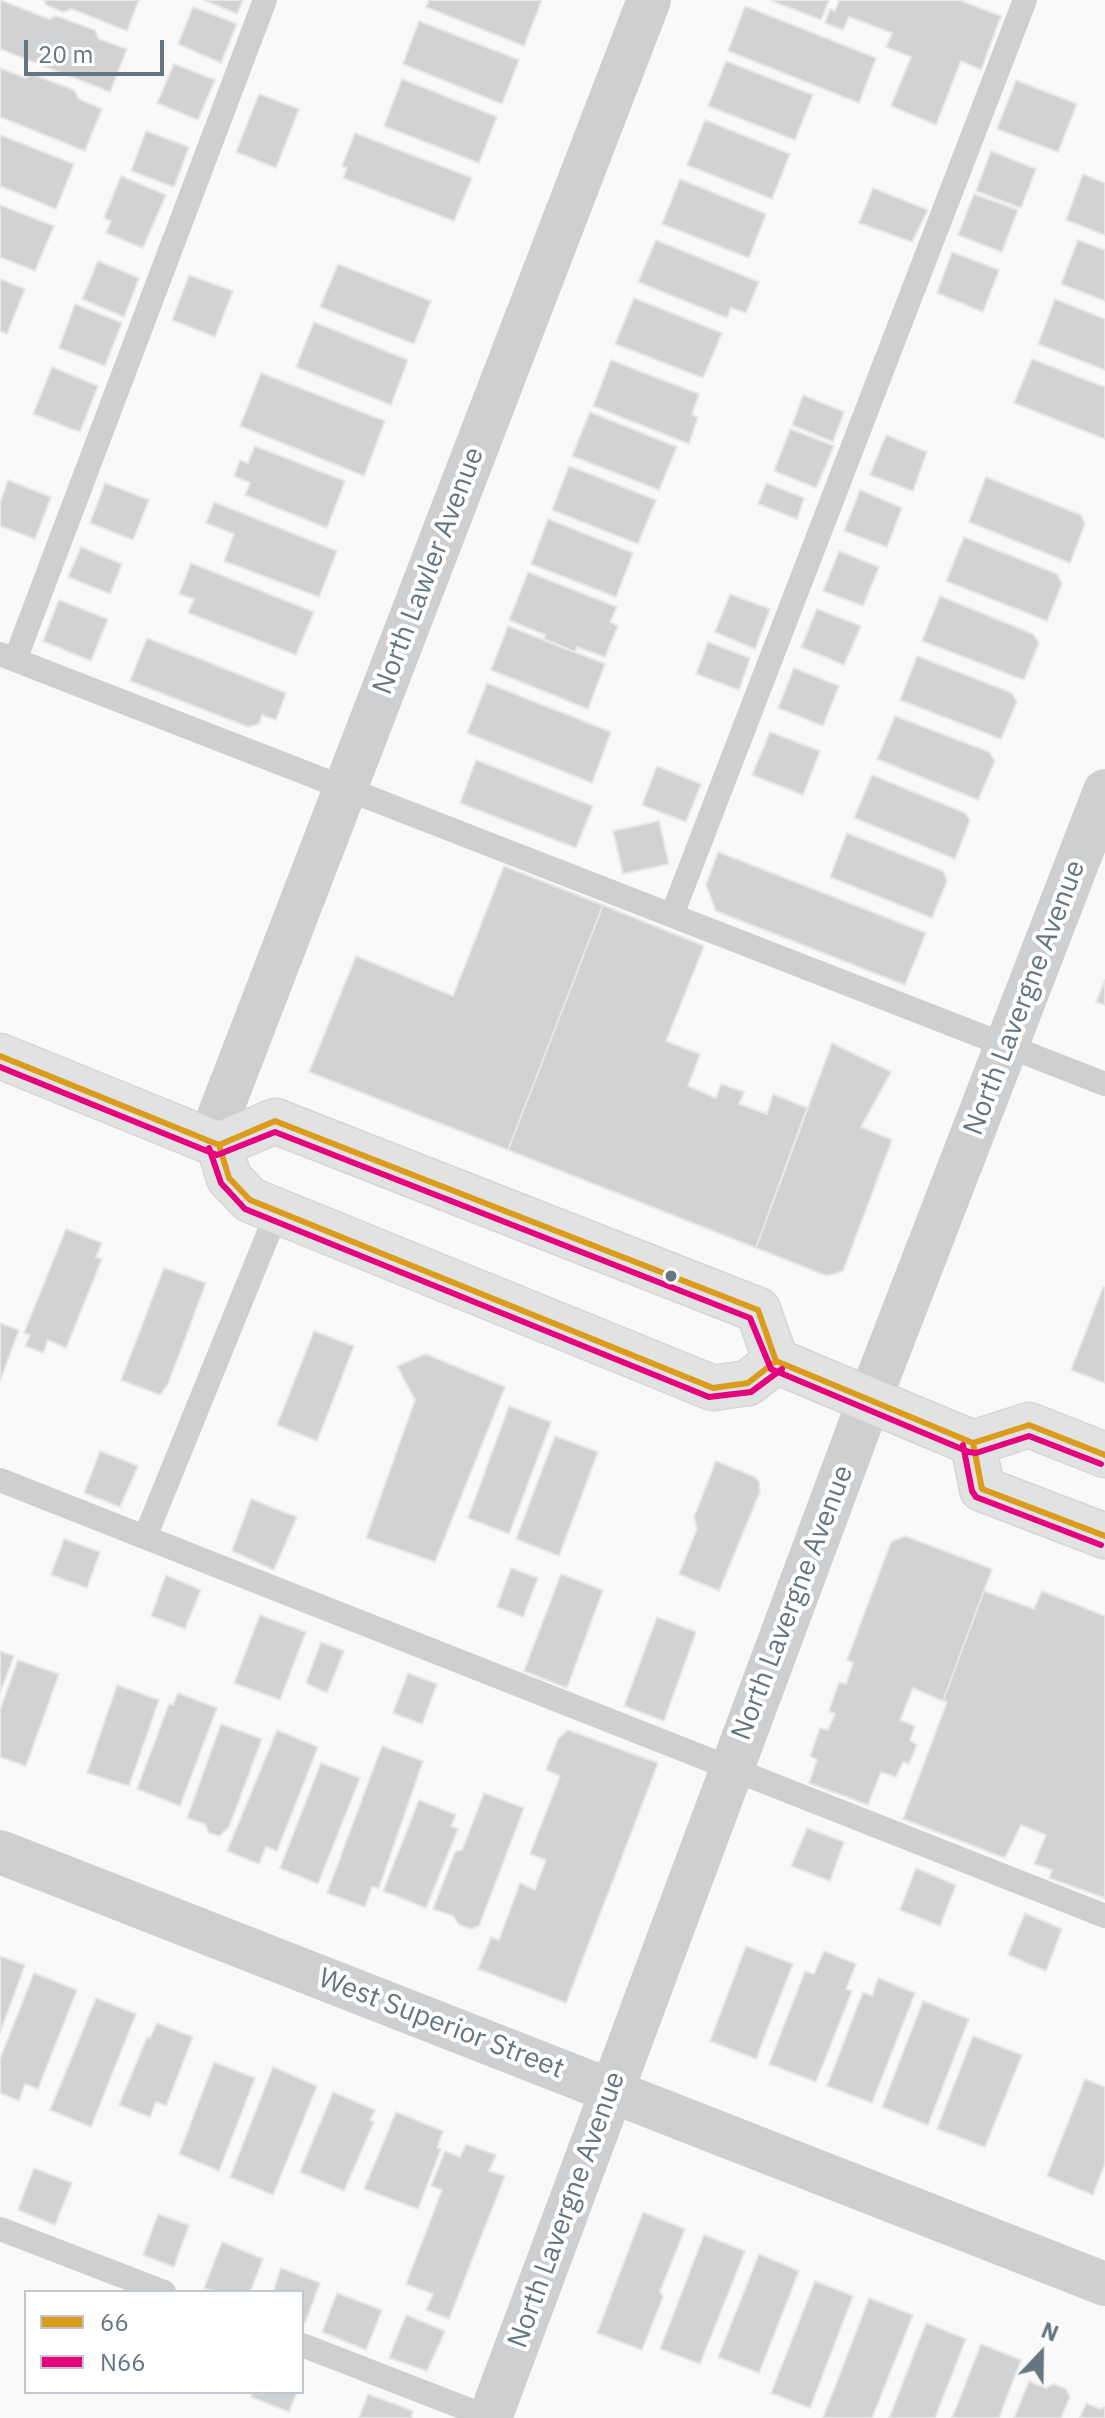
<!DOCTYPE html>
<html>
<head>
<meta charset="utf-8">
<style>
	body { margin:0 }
	#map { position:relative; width:1105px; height:2418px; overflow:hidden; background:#f9f9f9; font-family:"IBM Plex Sans",sans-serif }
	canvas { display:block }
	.legend { position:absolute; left:24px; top:2290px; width:280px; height:104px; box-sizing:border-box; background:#fff; border:2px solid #c1c8cd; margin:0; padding:10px 14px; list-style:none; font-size:24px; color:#657683 }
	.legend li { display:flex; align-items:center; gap:16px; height:40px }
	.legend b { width:40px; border:2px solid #c1c8cd }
	.north { position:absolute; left:1001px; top:2314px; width:80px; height:80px; -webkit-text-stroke:6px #fff; paint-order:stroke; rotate:22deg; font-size:22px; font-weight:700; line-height:32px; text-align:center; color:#657683 }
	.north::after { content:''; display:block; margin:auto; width:28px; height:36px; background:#657683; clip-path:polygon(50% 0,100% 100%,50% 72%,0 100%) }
	.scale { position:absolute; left:24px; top:40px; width:140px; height:36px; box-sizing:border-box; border:4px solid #657683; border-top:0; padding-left:10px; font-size:24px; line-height:28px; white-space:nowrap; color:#657683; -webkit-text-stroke:6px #fff; paint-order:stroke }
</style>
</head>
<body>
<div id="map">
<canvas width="1105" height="2418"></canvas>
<ul class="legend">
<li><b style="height:10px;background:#da9c1a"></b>66</li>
<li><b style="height:10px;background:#e5007d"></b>N66</li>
</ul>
<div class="north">N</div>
<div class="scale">20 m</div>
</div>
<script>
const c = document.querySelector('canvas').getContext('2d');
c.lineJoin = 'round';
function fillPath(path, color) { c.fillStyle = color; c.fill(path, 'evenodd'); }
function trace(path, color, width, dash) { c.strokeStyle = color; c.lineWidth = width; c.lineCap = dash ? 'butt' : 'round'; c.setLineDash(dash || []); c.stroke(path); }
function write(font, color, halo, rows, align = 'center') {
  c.font = font + ' "IBM Plex Sans",sans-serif'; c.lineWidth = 8; c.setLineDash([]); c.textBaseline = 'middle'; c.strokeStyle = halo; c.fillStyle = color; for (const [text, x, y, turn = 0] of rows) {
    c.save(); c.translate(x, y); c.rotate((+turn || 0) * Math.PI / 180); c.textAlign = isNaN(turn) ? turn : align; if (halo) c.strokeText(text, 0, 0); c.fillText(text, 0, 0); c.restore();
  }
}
const building = new Path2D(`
	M0,0l49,19 7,-3 39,14 4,9 28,10 -17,43 -110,-43z
	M44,0h95l-12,31 -55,-22 -9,3 -17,-7z
	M204,0h39l-6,14z
	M429,0h113l-18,46 -98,-39z
	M770,0h59l-8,20z
	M839,0h120l42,16 -20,54 -20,-9 -25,64 -45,-19 20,-49 -25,-10 6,-14 -43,-16 -6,13 -18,-7 5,-14 5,2z
	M745,6l131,52 -17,45 -131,-52z
	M193,7l44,17 -16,39 -43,-19z
	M419,21l100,39 -17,44 -99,-40z
	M726,61l87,34 -18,45 -87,-34z
	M174,64l41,16 -17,40 -41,-17z
	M0,68l25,10 7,-4 42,16 5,9 23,10 -17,42 -85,-34z
	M402,79l95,38 -18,46 -95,-37z
	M1016,80l61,24 -19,48 -61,-23z
	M259,94l40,15 -23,59 -40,-16z
	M705,120l85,34 -18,45 -85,-34z
	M146,131l43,16 -15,40 -43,-16z
	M355,133l117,45 -18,43 -111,-43 4,-10 -5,-2z
	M0,135l74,29 -18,45 -56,-23z
	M991,151l45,18 -15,39 -45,-17z
	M1083,174l22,9v52l-39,-15z
	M121,176l45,19 -23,53 -37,-15 5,-12 -7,-3z
	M680,179l86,35 -17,44 -87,-34z
	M873,188l55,22 -16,32 -53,-19z
	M974,194l44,16 -16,42 -44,-17z
	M0,205l54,21 -19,45 -35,-14z
	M656,240l103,42 -13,31 -15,-5 -4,10 -89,-36z
	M1078,240l27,10v51l-44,-17z
	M952,252l47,18 -16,42 -46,-19z
	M98,261l41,17 -15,39 -42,-18z
	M338,264l93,37 -17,43 -94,-37z
	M189,275l44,16 -18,46 -43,-17z
	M0,279l25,10 -18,45 -7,-3z
	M634,298l88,35 -19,45 -88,-34z
	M1055,299l50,20v51l-67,-26z
	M75,304l47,19 -17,43 -46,-18z
	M314,322l94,38 -17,45 -95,-38z
	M1032,359l73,28v52l-91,-36z
	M611,360l88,34 -7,21 6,2 -9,27 -96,-38z
	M52,367l46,19 -18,46 -47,-18z
	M261,373l124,48 -21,55 -124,-50z
	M803,395l41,17 -11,30 -41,-17z
	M590,412l87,35 -18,43 -87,-34z
	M790,429l44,17 -18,42 -42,-17z
	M886,435l41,17 -14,39 -43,-16z
	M255,446l90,35 -18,47 -82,-33 5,-12 -16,-7 6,-16 8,3z
	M569,466l87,34 -18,44 -86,-34z
	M986,477l95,38 4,9 -15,39 -101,-41z
	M8,480l43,17 -16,42 -35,-13v-23z
	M105,483l44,17 -16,40 -43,-17z
	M766,483l38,15 -7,21 -39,-15z
	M860,490l42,18 -15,39 -43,-16z
	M214,502l123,49 -18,46 -95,-36 10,-27 -28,-11z
	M548,519l85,34 -17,44 -85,-33z
	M964,537l93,37 5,10 -15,37 -101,-40z
	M81,547l41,17 -12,30 -42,-17z
	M839,551l40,16 -16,39 -40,-15z
	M191,563l123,49 -18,43 -108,-42 6,-14 -15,-5z
	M528,572l89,35 -7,15 8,4 -13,31 -28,-10 -2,5 -31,-13 1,-4 -36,-15z
	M730,594l40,15 -15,40 -40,-17z
	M940,596l93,38 6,9 -15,37 -102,-39z
	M59,600l49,19 -17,42 -48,-20z
	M817,609l44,17 -17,39 -43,-18z
	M508,626l97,38 -17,45 -97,-39z
	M147,638l139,55 -10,27 -14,-5 -3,9 -11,3 -118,-46z
	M708,642l42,16 -11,32 -43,-16z
	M917,656l95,37 5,9 -16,37 -101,-39z
	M794,668l45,18 -16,40 -45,-18z
	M487,683l124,49 -19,51 -125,-50z
	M895,716l94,36 6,9 -17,39 -101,-41z
	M770,732l50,19 -17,44 -51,-20z
	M476,760l117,46 -17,42 -116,-45z
	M657,766l44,18 -15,38 -44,-17z
	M872,775l93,38 5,7 -15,39 -101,-41z
	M659,821l10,43 -46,10 -10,-43z
	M847,833l96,38 4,10 -15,37 -102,-41z
	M718,852l208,81 -21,52 -189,-74 -10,-26z
	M504,866l99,39 -95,245 -199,-78 47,-116 97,40z
	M603,905l101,41 -38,95 34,13 -12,32 28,12 5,-14 23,8 -5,12 28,10 6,-20 34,14 -51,140 -248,-98z
	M1105,980v25l-9,-3z
	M832,1043l59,29 -30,55 31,13 -49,131 -16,5 -71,-28z
	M66,1229l36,14 -6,14 6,2 -36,89 -18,-8 -5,13 -18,-7 5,-11 -6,-2z
	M164,1268l42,15 -38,101 -8,11 -39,-15z
	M1103,1287l2,1v95l-34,-13z
	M0,1323l19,7 -19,51z
	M314,1331l40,15 -37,95 -40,-16z
	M426,1354l79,33 -70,175 -69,-24 49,-138 -18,-34z
	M509,1406l42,16 -42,112 -41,-16z
	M555,1436l43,16 -39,104 -43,-17z
	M100,1451l38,15 -18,41 -36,-14z
	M716,1461l39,16 4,5 1,10 -41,99 -40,-17 18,-45 -3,-12z
	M251,1499l46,18 -23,53 -42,-19z
	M905,1536l87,33 -49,132 -30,-13 -13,32 15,6 -5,14 7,5 -8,19 -6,-2 -7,15 -15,-5 -13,33 -59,-22 8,-23 -7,-4 10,-28 8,2 7,-16 -6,-3 10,-29 7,2 7,-21 -6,-3 44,-118z
	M64,1539l36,13 -13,36 -36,-13z
	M511,1568l27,10 -15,39 -26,-10z
	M561,1574l42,16 -36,98 -43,-17z
	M166,1575l35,15 -16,39 -34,-13z
	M984,1591l50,18 8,-18 63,25v282l-56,-20 3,-8 -18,-6 12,-29 -25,-10 -16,33 -102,-39 44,-117 -4,-1z
	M260,1615l46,17 -26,68 -46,-17z
	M657,1617l39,15 -32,89 -40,-15z
	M321,1642l23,9 -17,42 -21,-10z
	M0,1651l14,5 -14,37z
	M18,1660l41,14 -33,92 -26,-9v-47z
	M408,1673l29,11 -15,40 -29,-11z
	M117,1685l42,15 -30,86 -42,-13z
	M178,1693l39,15 -37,98 -43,-17 32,-85 4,1z
	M221,1724l41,15 -33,88 -10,9 -10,-3 -4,-9 -18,-6z
	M277,1730l41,17 -41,104 -11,-4 -7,17 -32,-13z
	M568,1730l90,33 -92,240 -88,-34 13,-32 8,3 21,-57 15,7 11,-30 -16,-6 30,-78 -14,-6 12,-31z
	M382,1746l41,15 -44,127 -7,-1 -7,20 -38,-14z
	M321,1763l39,15 -42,106 -38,-16z
	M484,1793l40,15 -45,118 -8,3 -12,-4 -6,-9 -20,-7 22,-57 7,-2z
	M419,1800l37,15 -5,11 7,3 -32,79 -43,-17z
	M807,1828l37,14 -14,39 -39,-15z
	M916,1868l40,17 -16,41 -40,-16z
	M1025,1913l37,16 -16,42 -38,-16z
	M746,1946l47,18 -37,95 -46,-18z
	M824,1951l32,13 -10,25 6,2 -36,91 -47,-18 36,-93 9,3z
	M0,1956l25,9 -25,68z
	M34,1973l43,17 -39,99 -13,-5 -6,17 -19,-8v-34z
	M878,1978l37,15 -43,110 -45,-17 36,-94 9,4z
	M96,1998l40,16 -45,113 -41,-17z
	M923,2001l46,18 -41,106 -46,-18z
	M157,2023l36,14 -27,69 -10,-4 -6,15 -31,-12 28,-68 3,1z
	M973,2036l49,19 -37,92 -48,-18z
	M214,2062l41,16 -36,93 -40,-17z
	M273,2067l44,19 -44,109 -43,-18z
	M1085,2079l20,8v76l-12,32 -46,-19z
	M333,2092l42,18 -5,10 4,2 -30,69 -44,-19z
	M396,2112l47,19 -6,17 4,1 -23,60 -54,-20z
	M466,2144l30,11 -7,16 16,5 -56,143 -23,-9 7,-16 -27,-10 36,-94 -11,-4 14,-35 15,6z
	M34,2168l38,15 -17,42 -37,-15z
	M643,2212l42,17 -25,62 3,6 -21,53 -45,-17z
	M158,2214l31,11 -15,42 -31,-12z
	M704,2235l41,16 -45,113 -40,-15z
	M222,2242l41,17 -13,33h-34l-12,-4z
	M759,2254l40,17 -40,102 -41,-16z
	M281,2268l39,15 -15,40 -3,-1v-30h-29z
	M815,2281l38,15 -43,112 -39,-15z
	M337,2293l45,17 -16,40 -44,-18z
	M869,2298l44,17 -41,103h-49z
	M406,2315l39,16 -18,40 -38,-13z
	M926,2323l40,16 -31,79h-46z
	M981,2344l40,16 -22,58h-47z
	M1029,2381l17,7 8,-4 12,5 4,8 -9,21h-47z
	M252,2392h45l-8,20 -38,-15z
	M368,2394l45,17 -2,7h-52z
	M1086,2403l14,6 5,-2v11h-25z`);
const service = new Path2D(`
	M0,654l1105,430
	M15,660l250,-660
	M672,915l353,-915
	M0,1480l1105,436
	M145,1537l133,-327
	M0,2229l164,63
	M302,2345l188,73`);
const minor = new Path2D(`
	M209,1142l440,-1142
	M0,1852l1105,432
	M490,2418l379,-1017 236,-610`);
const secondary = new Path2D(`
	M0,1056l219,89 56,-24 483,189 18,51 197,82 56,-18 76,30
	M219,1145l10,33 21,22 463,188 35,-5 28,-22
	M973,1443l9,46 123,47`);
const bus1 = new Path2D(`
	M0,1056l219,89 56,-24 483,189 18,51 197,82 56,-18 76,30
	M219,1145l10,33 21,22 463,188 35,-5 28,-22
	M973,1443l9,46 123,47`);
const bus2 = new Path2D(`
	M0,1067l217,88 58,-23 475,186 21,51 198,83 7,1 53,-17 72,28
	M209,1148l12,35 24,26 464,188 42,-5 31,-23
	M963,1445l9,46 4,6 125,48`);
const markers = [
	[671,1276,7,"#657683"]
];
const streetNames = [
	["North Lawler Avenue",429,571,-69],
	["North Lavergne Avenue",1025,998,-69],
	["North Lavergne Avenue",793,1603,-69],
	["West Superior Street",441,2024,21],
	["North Lavergne Avenue",567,2210,-70]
];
fillPath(building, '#d0d2d3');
trace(building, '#e8e8e8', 2);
trace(secondary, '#d5d6d7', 47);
trace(service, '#cecfd0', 24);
trace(minor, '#cecfd0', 44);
trace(secondary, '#e1e2e2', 44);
trace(bus1, '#da9c1a', 6);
trace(bus2, '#e5007d', 6);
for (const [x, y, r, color] of markers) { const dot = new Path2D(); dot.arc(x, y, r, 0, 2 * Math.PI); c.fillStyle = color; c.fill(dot); trace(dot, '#fff', 3); }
write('28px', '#657683', '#fff', streetNames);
</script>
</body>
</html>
